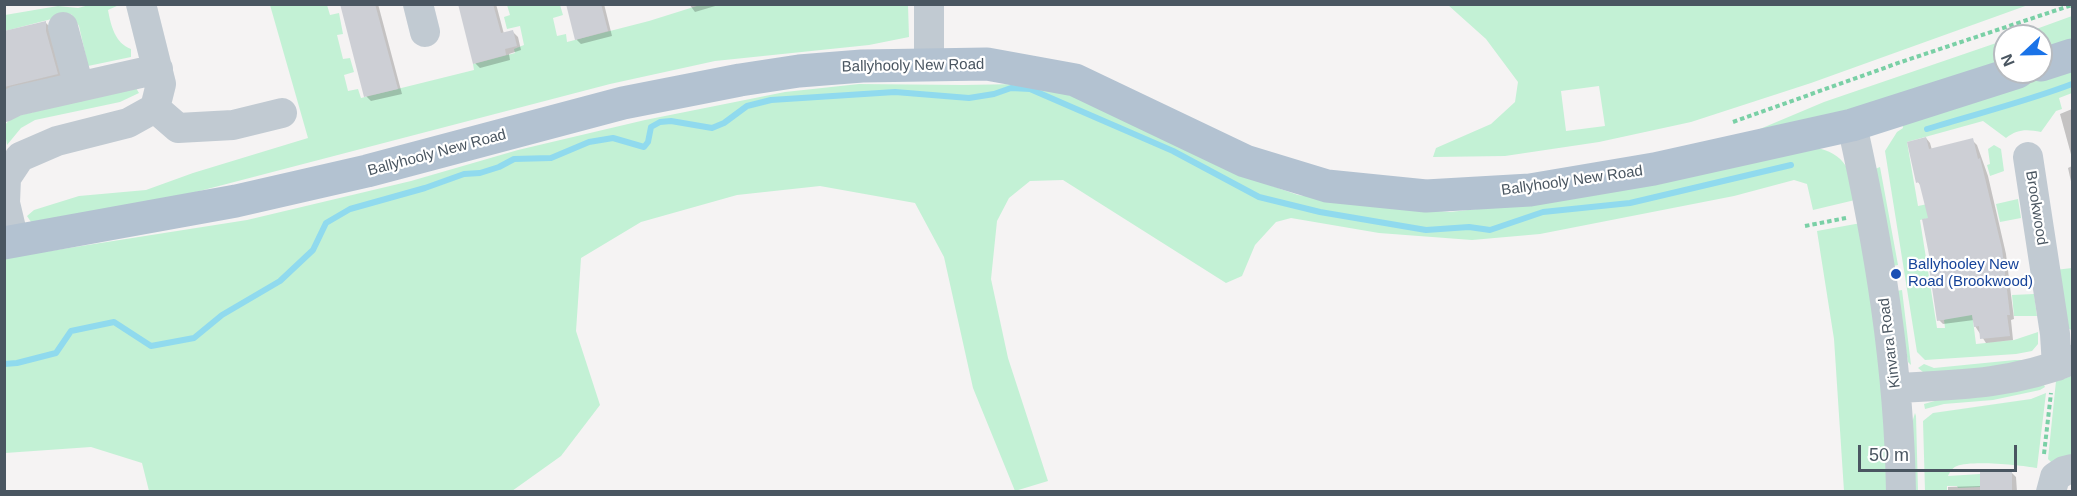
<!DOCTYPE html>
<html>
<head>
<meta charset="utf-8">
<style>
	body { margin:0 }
	#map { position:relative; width:2077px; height:496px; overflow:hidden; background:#f5f3f3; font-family:Helvetica,sans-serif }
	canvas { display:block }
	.frame { position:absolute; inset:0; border:6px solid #4a5661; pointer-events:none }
	.north { position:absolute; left:1993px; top:24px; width:60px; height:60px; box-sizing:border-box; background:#fff; border:2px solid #b7bbc0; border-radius:50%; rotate:248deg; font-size:16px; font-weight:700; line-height:24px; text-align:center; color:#4a5661 }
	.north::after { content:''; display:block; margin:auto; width:21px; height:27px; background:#1a73e8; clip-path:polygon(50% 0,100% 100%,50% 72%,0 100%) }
	.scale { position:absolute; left:1858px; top:445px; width:159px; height:27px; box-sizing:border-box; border:3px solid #4a5661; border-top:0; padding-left:8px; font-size:18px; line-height:21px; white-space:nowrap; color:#4a5661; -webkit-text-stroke:4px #fff; paint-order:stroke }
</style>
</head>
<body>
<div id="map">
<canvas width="2077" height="496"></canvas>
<div class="frame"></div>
<div class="north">N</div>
<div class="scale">50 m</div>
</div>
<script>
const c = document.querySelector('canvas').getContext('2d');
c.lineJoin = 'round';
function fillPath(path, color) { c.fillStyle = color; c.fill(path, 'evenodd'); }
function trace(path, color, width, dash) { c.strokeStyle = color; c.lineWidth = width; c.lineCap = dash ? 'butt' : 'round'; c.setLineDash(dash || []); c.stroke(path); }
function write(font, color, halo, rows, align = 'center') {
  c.font = font + ' Helvetica,sans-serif'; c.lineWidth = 4.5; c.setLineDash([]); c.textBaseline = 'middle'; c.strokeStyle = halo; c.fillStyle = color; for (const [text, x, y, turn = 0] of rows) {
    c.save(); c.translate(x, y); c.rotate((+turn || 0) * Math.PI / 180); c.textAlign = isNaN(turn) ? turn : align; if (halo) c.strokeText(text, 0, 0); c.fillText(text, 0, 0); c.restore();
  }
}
const green = new Path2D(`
	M89,5h30l-11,5c3,16 7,33 23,39v8l-43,9 -9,-40 -8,-12 -66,17v-16l53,-9 20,2z
	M270,5h57l3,10 9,-2 4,21 -6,1 6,24 7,-1 4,14 -10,3 4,16 10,-2 3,9 113,-28 -1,-6 42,-11 -1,-4 10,-4 -4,-19 -13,3 -3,-12 6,-2 -3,-10h53l3,10 -10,3 4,18 9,-2 1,8 82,-21 51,-16h208l1,32 -40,8 -154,16 -105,23 -418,109 -161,29 -4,-6 7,-6 45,-14 67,-6 47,-17 115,-35z
	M1448,5h580l-217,78 -120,39 -92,20 -94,14 -72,1 3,-9 55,-24 24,-22 3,-20 -32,-43zM1599,86l6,40 -39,5 -5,-40z
	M2072,16v24l-31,11v-15h-24z
	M2005,40v23l-87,28 -189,51 95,-40z
	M2072,68v25l-13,5 3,11 -6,2 -15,21c-14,-3 -24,-3 -35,6l-23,-17 -76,21 11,64 39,-8 -23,19 -14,3 17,108h8l-1,-8 26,-23 6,47 38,-4 24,-8v12l-6,7 -16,3 -91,6 -8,-8 -32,-201 12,-19 6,-4 -1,-7 15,-6z
	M859,84l104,1 57,-1 58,13 160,77 60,21 90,12 62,5 117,-13 241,-52c33,2 46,22 47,53l-42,10 -6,-26 -13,-4 -60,16 -194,38 -68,6 -93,-7 -88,-15 -15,4 -21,23 -13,31 -16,7 -163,-103 -33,1 -21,17 -12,23 -6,58 17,79 40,123 -33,10 -42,-103 -29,-131 -29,-54 -95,-17 -83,9 -96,27 -60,36 -5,73 24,74 -39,51 -49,35h-363l-7,-28 -51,-16 -86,6v-195l242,-38 164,-39 107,-31 127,-30 140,-28z
	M136,88l3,5 -19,9 -85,18 -14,8 -14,17 -3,-19 8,-9z
	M1994,145l7,4 3,22 -14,5 -3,-11 3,-1 -2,-15z
	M1880,167l18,98 -5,1 -18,-97z
	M2018,199l3,19 -21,4 -4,-18z
	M1861,223l25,163 8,105h-50l-10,-152 -17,-108z
	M2072,268v64l-2,-3 -4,1 -11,-60z
	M1902,290l9,75 -3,-3 -12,-71z
	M2034,294l3,22h-23l-2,-21z
	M2015,360h12l8,4 -103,9 -9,-1 -5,-4 6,-4 10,4z
	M2072,376v83l-20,4 -4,-4 8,-78z
	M2043,383l2,4 -5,3 -47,10 -49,4 -19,5 -1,-5 18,-5z
	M2046,393l-9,75c-16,-3 -66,-8 -80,-2 -5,2 -7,6 -9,10l32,-2v13l-22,1 -1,-2h-10v5h-22l-2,-70 10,-8 98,-14z
	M1915,413l1,3 2,75h-6l-1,-65z`);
const shadow = new Path2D(`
	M342,4h36l24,90 -31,7 -5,-5z
	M460,4h36l8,30 9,-2 5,5 3,13 -12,4 1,6 -30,8 -5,-5z
	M568,4h36l8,32 -31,8 -5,-5z
	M689,4h33l-27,8z
	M46,23l7,7 11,51 -54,14 -6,-6v-56z
	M2072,109v49l-12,-44z
	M1926,138l4,5 2,7 40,-10 5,5 11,31 18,78 8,65 -3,1 2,20 -27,3 -11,-17 -1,-6 -31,4 -4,-4 -9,-101 -9,-33 -3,-4z
	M2072,166v20l-4,-18z
	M2011,472l5,5 1,15h-69v-5l34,-1z`);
const stream = new Path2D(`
	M1927,129c48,-15 98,-27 145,-45
	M4,364l13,-1 39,-10 15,-22 43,-9 37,24 43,-8 28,-23 58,-34 33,-31 13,-27 24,-14 75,-21 39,-14 16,-1 19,-6 15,-8 37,-1 38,-16 24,-4 31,9 4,-5 3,-15 9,-5 11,-1 41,7 12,-5 23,-17 24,-6 124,-8 74,6 25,-4 17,-6 19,1 143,62 86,46 61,15 106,18 43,-3 21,3 53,-18 87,-9 161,-38`);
const building = new Path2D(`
	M340,4h35l23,85 -34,8z
	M458,4h35l8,29 12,-3 4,16 -12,3 1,6 -33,9z
	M566,4h35l7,27 -33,9z
	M46,21v10l12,43 -54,13v-56z
	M1926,137l3,12 44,-11 5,21 2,-1 3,12 19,79 8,66h-3l3,21 -30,3 -1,-13 -5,1 -2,-12 -35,6 -9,-60 2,-1 -8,-41 6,-1 -9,-36 -3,1 -9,-41z
	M2002,471h10v21h-32v-20z`);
const path = new Path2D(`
	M1733,122l168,-60 171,-57
	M1805,226l41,-8
	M2044,454l7,-61`);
const minor = new Path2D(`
	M418,4l7,28
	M63,27l16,60
	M929,64v-60
	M4,107l12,-6 142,-32
	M155,108l23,20 55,-3 49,-12
	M1852,125c27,121 47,242 49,367
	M2028,157l27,177 2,32
	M14,241l-9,-38 1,-25 14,-21 37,-16 71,-18 27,-15 6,-24 -20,-80
	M1896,388c63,-3 117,-4 176,-28
	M2051,492l4,-15 9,-6 8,-2`);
const major = new Path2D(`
	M2041,65l31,-10
	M4,243l232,-42 131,-30 256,-68 117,-23 59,-9 63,-5 125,-2 88,16 170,81 82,25 99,10 104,-6 124,-21 198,-44 166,-53`);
const markers = [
	[1896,274,6,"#1a4fb4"]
];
const streetNames = [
	["Ballyhooly New Road",913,66,-1],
	["Ballyhooly New Road",437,153,-15],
	["Ballyhooly New Road",1572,181,-8],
	["Brookwood",2036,208,81],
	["Kinvara Road",1890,343,-97]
];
const transitNames = [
	["Ballyhooley New",1908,265],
	["Road (Brookwood)",1908,282]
];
fillPath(green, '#c3f1d5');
fillPath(shadow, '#0003');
trace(stream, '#90daee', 6);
fillPath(building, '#cdcfd5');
trace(path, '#7ad0a6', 4, [4.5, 3]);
trace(minor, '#c1cad2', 30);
trace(major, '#b3c2d1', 33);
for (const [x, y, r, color] of markers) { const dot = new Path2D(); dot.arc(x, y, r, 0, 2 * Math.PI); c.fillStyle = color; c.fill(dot); trace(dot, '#fff', 2); }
write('15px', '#4a5661', '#fff', streetNames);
write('15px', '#164399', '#fff', transitNames, 'left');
</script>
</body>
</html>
